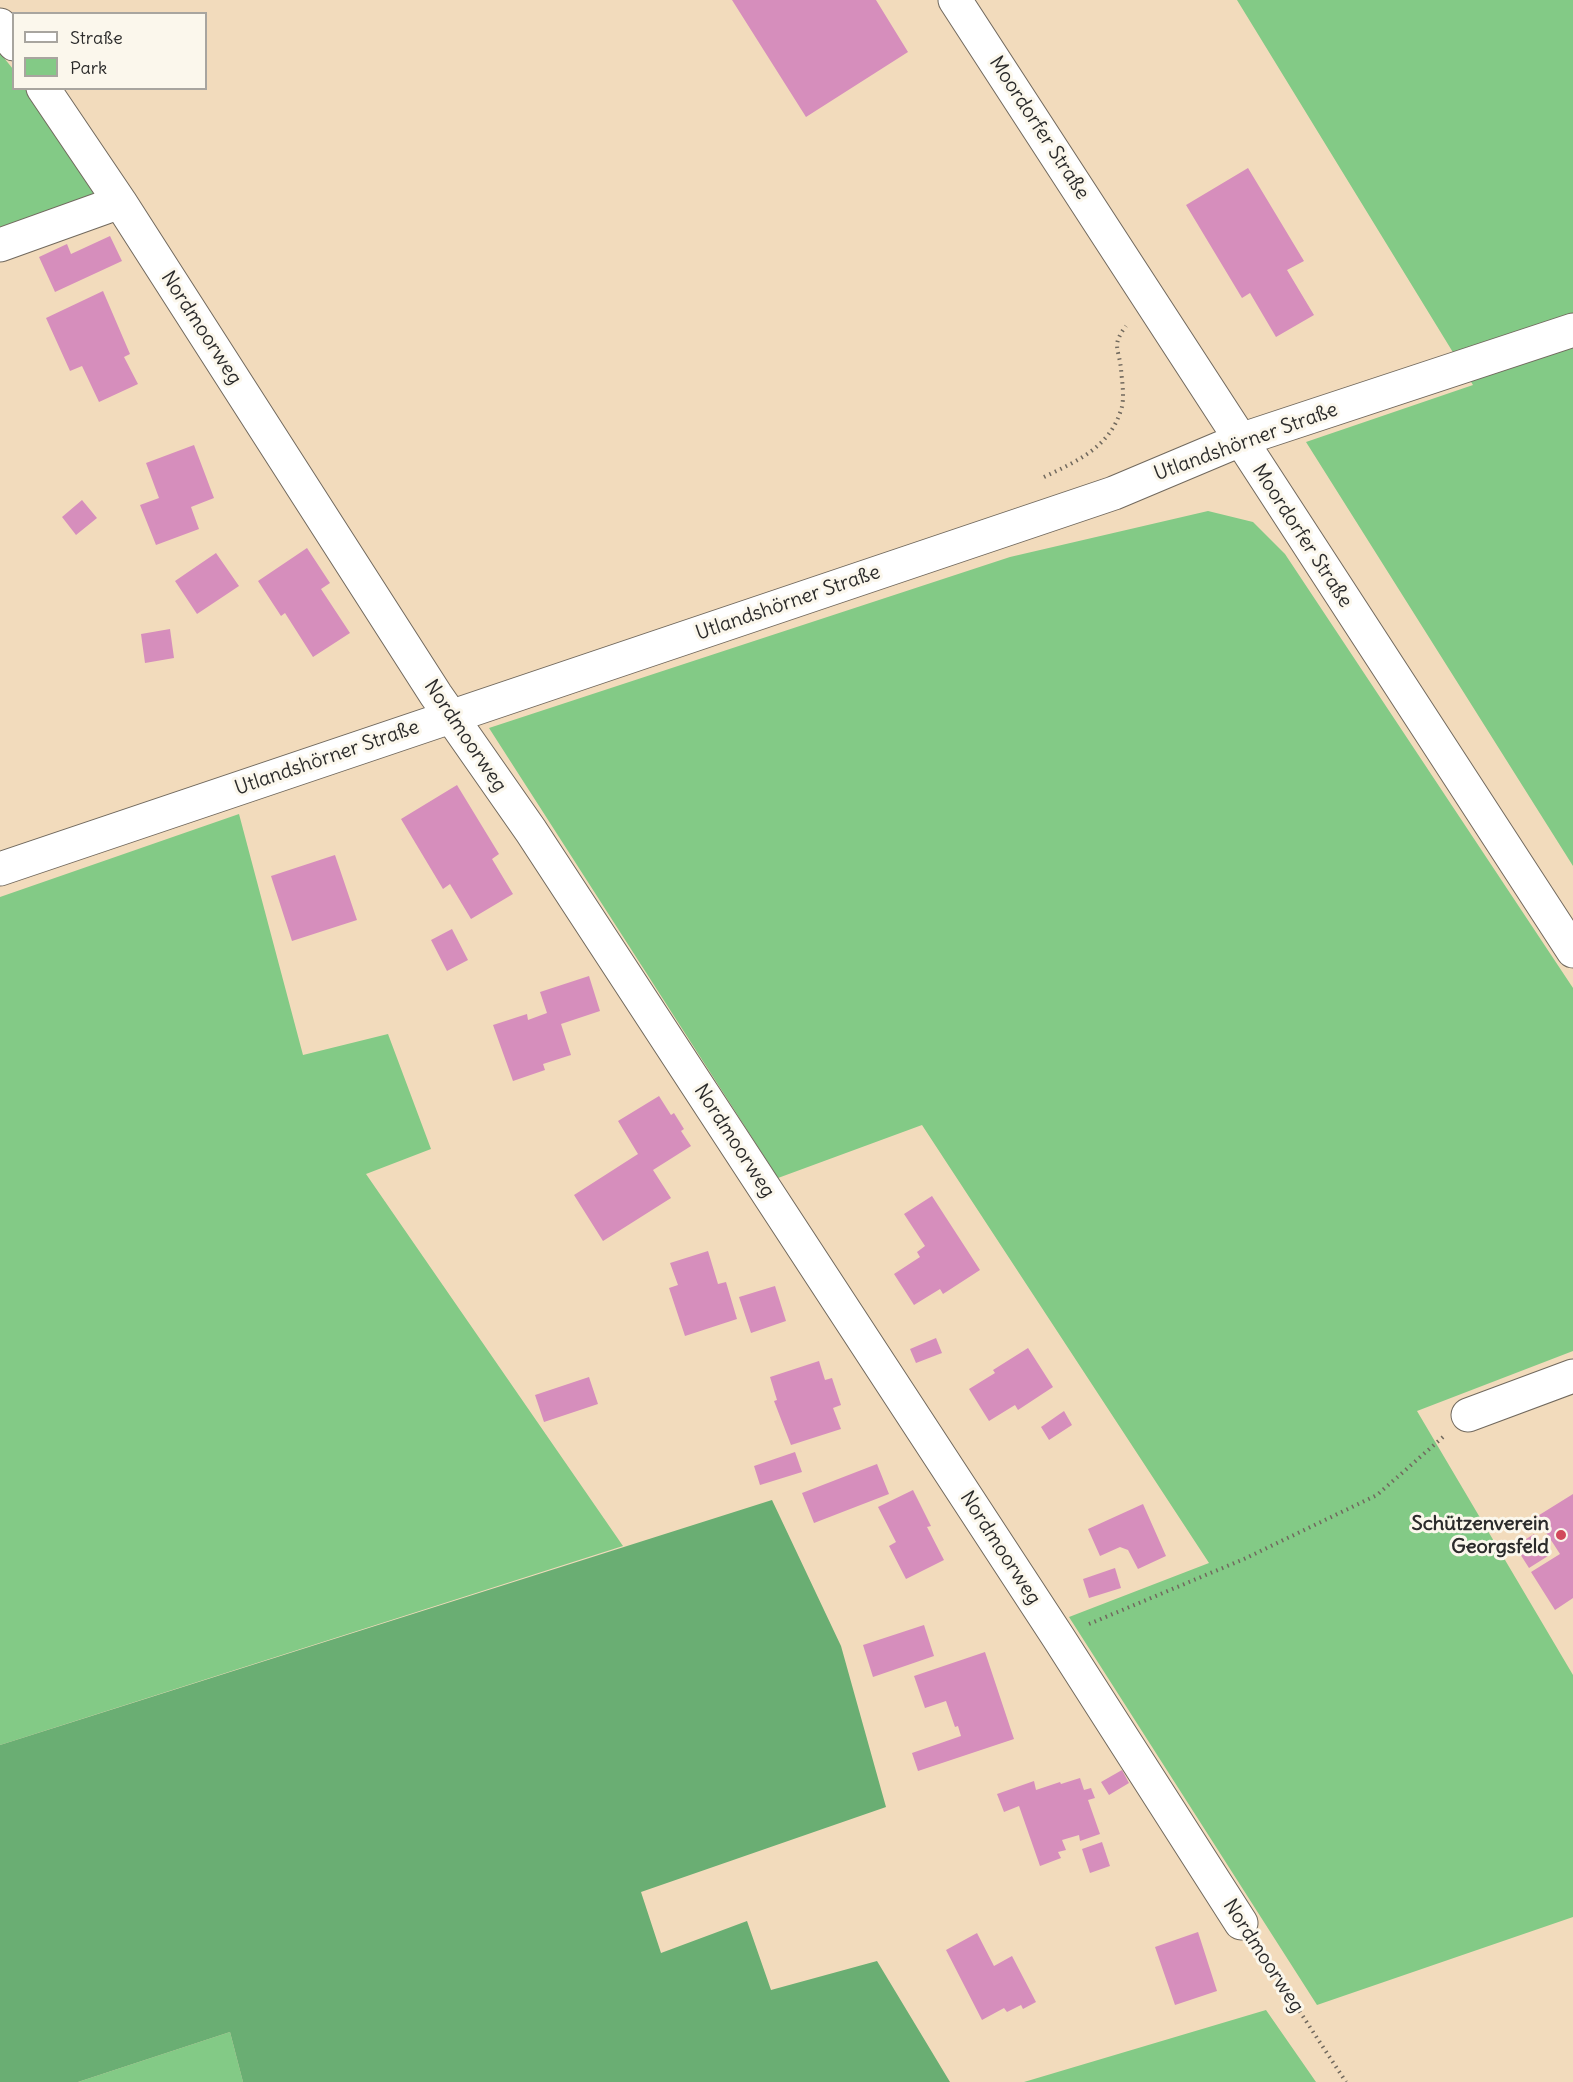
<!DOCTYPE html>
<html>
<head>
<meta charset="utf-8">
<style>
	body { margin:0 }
	#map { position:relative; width:1573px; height:2082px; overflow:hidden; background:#f2dbbc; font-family:Delius,sans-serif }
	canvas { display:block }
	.legend { position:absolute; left:12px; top:12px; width:195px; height:78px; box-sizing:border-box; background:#fbf7ec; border:2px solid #a8a59f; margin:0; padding:8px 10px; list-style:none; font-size:18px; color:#2b2b2b }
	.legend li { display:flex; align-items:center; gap:12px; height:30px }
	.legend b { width:30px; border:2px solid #a8a59f }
</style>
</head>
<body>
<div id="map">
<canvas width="1573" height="2082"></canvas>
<ul class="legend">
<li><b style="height:8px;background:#fff"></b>Straße</li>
<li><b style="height:16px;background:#83ca86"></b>Park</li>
</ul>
</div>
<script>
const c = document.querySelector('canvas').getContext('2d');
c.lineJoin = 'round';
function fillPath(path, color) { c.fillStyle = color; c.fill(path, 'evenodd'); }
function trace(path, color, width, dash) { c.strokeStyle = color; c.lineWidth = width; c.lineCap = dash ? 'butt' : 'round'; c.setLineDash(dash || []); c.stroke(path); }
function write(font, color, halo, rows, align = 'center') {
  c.font = font + ' Delius,sans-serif'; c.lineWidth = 6; c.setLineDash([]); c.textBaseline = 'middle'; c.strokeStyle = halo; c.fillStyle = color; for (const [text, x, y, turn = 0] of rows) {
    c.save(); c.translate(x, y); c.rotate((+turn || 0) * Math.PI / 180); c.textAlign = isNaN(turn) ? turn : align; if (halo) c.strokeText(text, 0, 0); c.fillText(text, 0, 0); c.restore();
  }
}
const green = new Path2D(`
	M1237,0h336v866l-267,-424 167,-57z
	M0,53l13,16 1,19 13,1 78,109 -105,37z
	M1208,511l45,11 32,32 288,434v363l-156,60 156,264v242l-256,88 -248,-388 140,-54 -287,-438 -144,53 -289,-450 521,-171z
	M239,814l64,241 85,-21 43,115 -65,25 257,372 -623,199v-848z
	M1266,2010l50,72h-292z
	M230,2032l13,50h-165z`);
const forest = new Path2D(`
	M772,1500l69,146 45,161 -245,85 20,61 86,-32 24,69 106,-29 73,121h-707l-13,-50 -152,50h-78v-337z`);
const building = new Path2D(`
	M732,0h144l32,52 -102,65z
	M1248,168l56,93 -17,9 27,45 -38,22 -26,-44 -8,5 -56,-93z
	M110,236l12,25 -67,31 -16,-35 28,-13 4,10z
	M103,291l27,63 -6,3 14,27 -39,18 -17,-36 -12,5 -24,-53z
	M194,445l20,53 -23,9 8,22 -43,16 -16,-40 19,-7 -13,-35z
	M82,500l15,18 -21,17 -14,-18z
	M307,548l23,35 -9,6 29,44 -37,24 -28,-44 -4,3 -23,-35z
	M216,553l23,33 -42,28 -22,-33z
	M170,629l4,29 -29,5 -4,-29z
	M457,785l42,69 -7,5 21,35 -42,25 -21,-35 -7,5 -42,-70z
	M335,855l22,65 -65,21 -21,-65z
	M452,929l16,31 -21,11 -16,-31z
	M589,976l11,35 -39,13 10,31 -28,9 2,6 -32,11 -20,-56 34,-11 1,6 19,-7 -7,-21z
	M659,1096l12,19 3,-2 10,16 -3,2 10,15 -38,24 18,28 -68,43 -29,-46 64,-41 -20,-33z
	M932,1196l48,74 -37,24 -3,-5 -26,16 -20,-31 26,-17 -3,-5 8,-6 -21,-32z
	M708,1251l10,33 8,-2 11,37 -52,17 -16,-48 9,-3 -8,-22z
	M775,1286l11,35 -35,12 -12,-36z
	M936,1338l6,15 -26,10 -6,-14z
	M1028,1348l25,39 -35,23 -3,-5 -26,16 -20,-32 26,-16 -2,-3z
	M819,1361l6,19 7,-2 9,27 -8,3 8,21 -50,16 -17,-44 3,-1 -7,-23z
	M589,1377l9,27 -54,18 -9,-27z
	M1064,1411l8,14 -23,15 -8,-13z
	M795,1452l7,20 -42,13 -6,-19z
	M877,1464l12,30 -75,29 -12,-30z
	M913,1490l18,36 -4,1 17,33 -38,19 -17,-33 7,-4 -18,-35z
	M1573,1494v104l-18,12 -24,-38 29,-18 -24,-37z
	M1143,1504l23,52 -28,13 -10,-19 -8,-3 -20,9 -12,-27z
	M1534,1534l14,22 -19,12 -14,-22z
	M1115,1568l6,20 -32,10 -6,-19z
	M924,1625l10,31 -61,21 -10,-32z
	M985,1652l29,87 -96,32 -6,-18 49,-17 -3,-10 -3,1 -9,-26 -21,7 -11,-32z
	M1122,1770l7,13 -20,12 -8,-13z
	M1080,1778l4,12 7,-2 4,10 -7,2 12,34 -20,7 -1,-6 -17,5 4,10 -8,2 3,6 -21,8 -21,-60 -15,6 -7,-18 37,-13 2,9 24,-8 1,2z
	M1102,1842l8,24 -20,7 -8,-24z
	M1198,1932l19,59 -42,14 -20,-58z
	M977,1933l17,33 18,-10 24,46 -13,7 -2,-4 -14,7 -3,-4 -22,12 -36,-70z`);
const path = new Path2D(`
	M1044,477c33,-16 65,-29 77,-67 4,-11 1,-29 0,-41 -2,-21 -10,-23 5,-43
	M1089,1624l155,-65 133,-64 66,-58
	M1260,1951l86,131`);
const minor = new Path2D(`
	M0,25l14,19
	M43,88l77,114 316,493 95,136 527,806 183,286
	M0,245l120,-43
	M1240,440l333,-110
	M1468,1415l105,-39`);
const tertiary = new Path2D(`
	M955,0l618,951
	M0,869l1114,-376 126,-53`);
const markers = [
	[1561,1535,6,"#d1495b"]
];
const streetNames = [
	["Moordorfer Straße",1039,128,57],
	["Nordmoorweg",201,328,57],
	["Utlandshörner Straße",1246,442,-20],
	["Moordorfer Straße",1302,536,57],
	["Utlandshörner Straße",788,603,-19],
	["Nordmoorweg",465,736,56],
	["Utlandshörner Straße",327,758,-19],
	["Nordmoorweg",734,1141,57],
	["Nordmoorweg",1000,1548,57],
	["Nordmoorweg",1263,1956,57]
];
const poiNames = [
	["Schützenverein",1549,1524],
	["Georgsfeld",1549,1547]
];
fillPath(green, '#83ca86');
fillPath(forest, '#6aae73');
fillPath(building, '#d68ebc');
trace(minor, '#71695e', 35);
trace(tertiary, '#71695e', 35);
trace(path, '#71695e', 4, [1.5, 4.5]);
trace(minor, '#fff', 33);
trace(tertiary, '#fff', 33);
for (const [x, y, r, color] of markers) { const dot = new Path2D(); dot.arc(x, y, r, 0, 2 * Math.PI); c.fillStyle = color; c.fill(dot); trace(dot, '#fbf7ec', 2); }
write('20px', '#2b2b2b', '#fbf7ec', streetNames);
write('bold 20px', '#2b2b2b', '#fbf7ec', poiNames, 'right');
</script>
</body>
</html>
